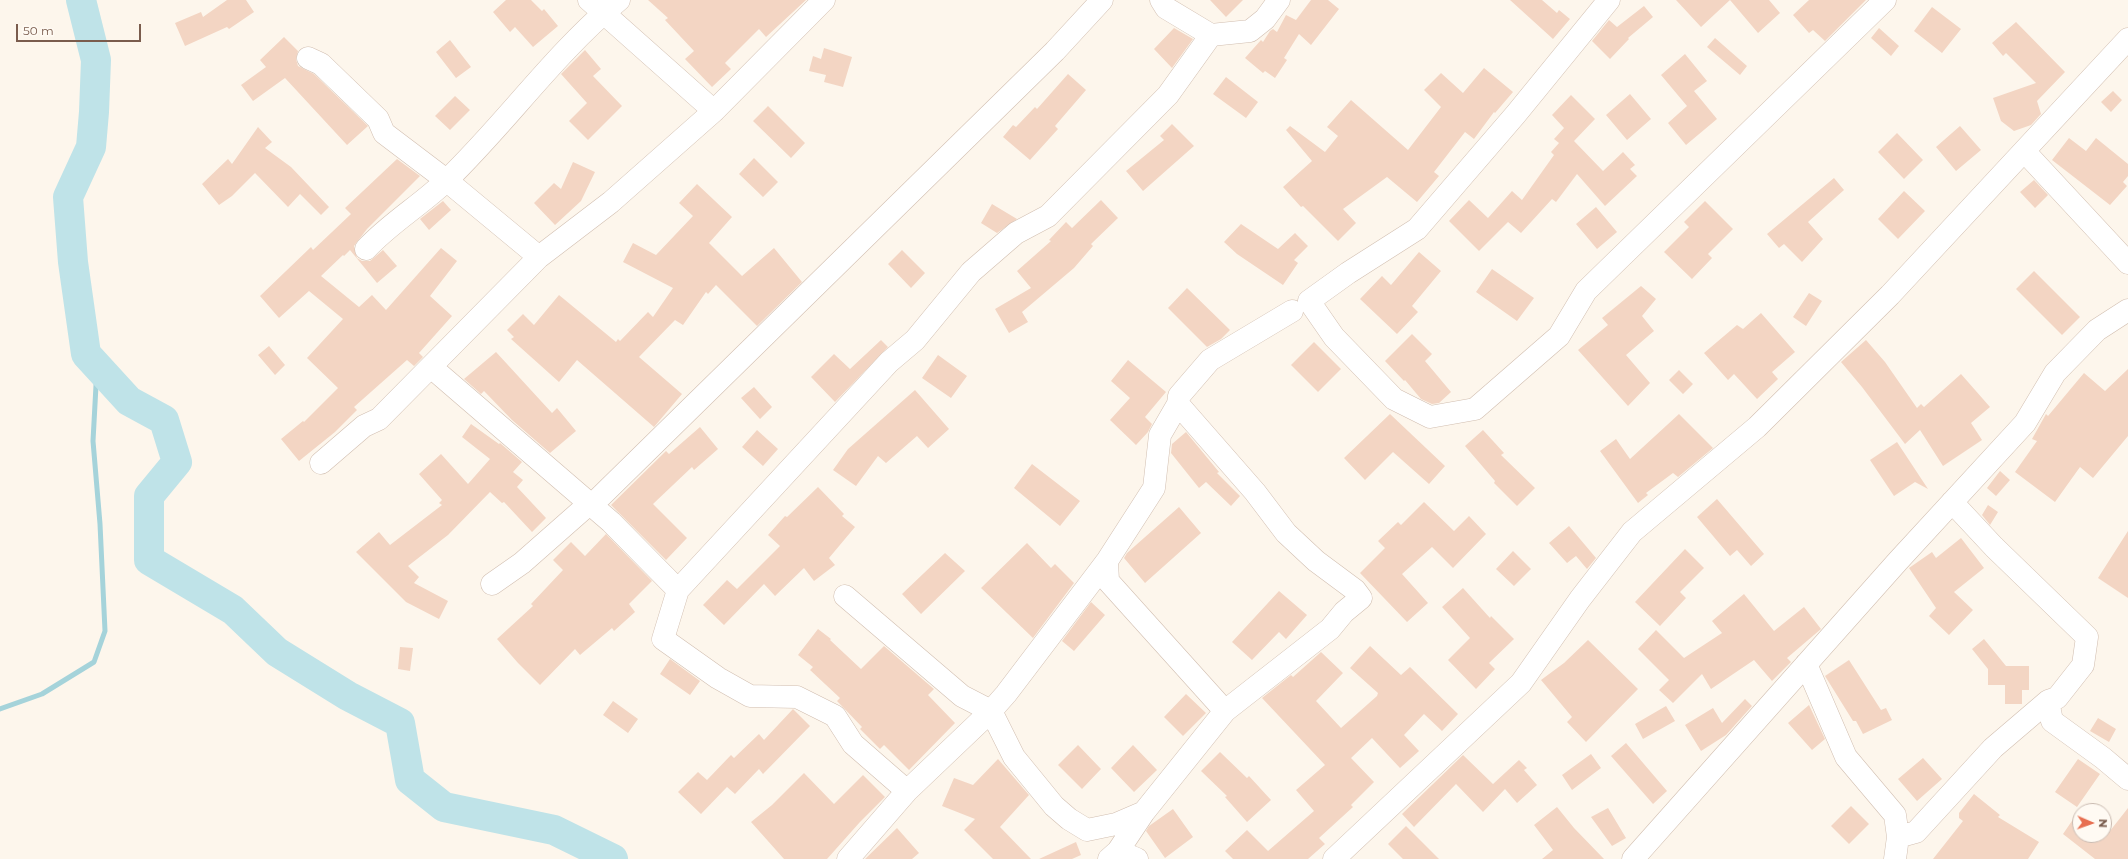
<!DOCTYPE html>
<html>
<head>
<meta charset="utf-8">
<style>
	body { margin:0 }
	#map { position:relative; width:2128px; height:859px; overflow:hidden; background:#fdf6ec; font-family:Montserrat,sans-serif }
	canvas { display:block }
	.north { position:absolute; left:2072px; top:803px; width:40px; height:40px; box-sizing:border-box; background:#fffaf3; border:1px solid #cabbb1; border-radius:50%; rotate:92deg; font-size:11px; font-weight:700; line-height:16px; text-align:center; color:#7a5c4d }
	.north::after { content:''; display:block; margin:auto; width:14px; height:18px; background:#e76f51; clip-path:polygon(50% 0,100% 100%,50% 72%,0 100%) }
	.scale { position:absolute; left:16px; top:24px; width:125px; height:18px; box-sizing:border-box; border:2px solid #7a5c4d; border-top:0; padding-left:5px; font-size:12px; line-height:14px; white-space:nowrap; color:#7a5c4d; -webkit-text-stroke:3px #fffaf3; paint-order:stroke }
</style>
</head>
<body>
<div id="map">
<canvas width="2128" height="859"></canvas>
<div class="north">N</div>
<div class="scale">50 m</div>
</div>
<script>
const c = document.querySelector('canvas').getContext('2d');
c.lineJoin = 'round';
function trace(path, color, width, dash) { c.strokeStyle = color; c.lineWidth = width; c.lineCap = dash ? 'butt' : 'round'; c.setLineDash(dash || []); c.stroke(path); }
function fillPath(path, color) { c.fillStyle = color; c.fill(path, 'evenodd'); }
const stream = new Path2D(`
	M0,709l42,-15 52,-32 11,-31 -5,-107 -7,-83 4,-74`);
const river = new Path2D(`
	M81,0l15,60 -2,52 -3,35 -23,50 5,65 13,92 43,47 35,19 13,42 -28,34v64l84,50 44,42 71,44 52,27 10,57 34,27 110,23 59,29`);
const building = new Path2D(`
	M227,0h19l8,12 -25,17 -2,-2 -42,19 -10,-23 26,-11 2,5z
	M506,0h25l11,11 2,-2 14,17 -25,21 -18,-20 -5,5 -17,-20z
	M648,0h158l-40,37 -7,-8 -34,34 6,6 -19,18 -27,-28 9,-8 -29,-31 3,-2z
	M1210,0h33l-17,17z
	M1311,0h17l11,9 -28,36 -12,-11 -15,24 3,2 -12,18 -10,-7 -2,2 -18,-15 16,-18 2,2 7,-11 3,-2 4,3 9,-17 10,5z
	M1510,0h32l15,13 2,-3 11,9 -17,20z
	M1676,0h93l11,13 -22,20 -28,-33 -29,27z
	M1809,0h57l-41,41 -12,-11 -4,3 -16,-18z
	M1644,6l9,11 -25,21 1,1 -19,20 -18,-18 17,-21 8,7z
	M1932,7l29,22 -19,24 -28,-22z
	M2016,22l49,50 -28,29 4,13 -10,11 -17,6 -13,-10 -8,-23 43,-15 -30,-30 -3,3 -11,-13z
	M1174,28l19,11 -21,29 -18,-19z
	M1879,28l20,18 -8,10 -20,-18z
	M284,37l14,14 -2,8 2,7 16,8 54,52 -21,19 -62,-67 -32,23 -12,-16 25,-18 -6,-7z
	M1715,38l32,28 -7,9 -33,-28z
	M450,40l21,27 -15,11 -20,-26z
	M824,48l28,9 -9,30 -19,-5 2,-7 -17,-4 4,-15 8,3z
	M585,50l16,19 -8,7 29,30 -34,34 -19,-19 18,-18 -26,-29z
	M1685,54l22,27 -13,10 23,28 -31,26 -18,-22 19,-17 -26,-31z
	M1484,68l29,24 -18,21 -1,-1 -20,27 -9,-7 -31,40 5,4 -22,26 -30,-25 -44,32 13,14 -18,18 -35,-35 -2,1 -18,-20 29,-26 -26,-31 4,-4 35,26 13,-16 -11,-9 24,-27 57,50 33,-43 -17,-17 17,-17 22,20z
	M1068,74l18,16 -31,36 3,3 -28,31 -27,-23 10,-12 3,2 19,-20 2,2z
	M1226,77l32,25 -12,16 -33,-24z
	M2113,91l9,9 -11,12 -10,-10z
	M1630,94l21,25 -24,21 -21,-25z
	M1571,95l24,24 -21,22 29,30 20,-19 12,13 -5,4 7,7 -32,30 -28,-32 -21,28 -4,-3 -31,34 -13,-11 -29,29 -30,-30 20,-21 19,18 24,-27 10,9 32,-45 -3,-3 8,-9 -5,-4 10,-11 -12,-13z
	M455,96l15,14 -20,20 -15,-14z
	M768,106l37,37 -14,15 -38,-37z
	M1172,124l22,22 -51,45 -17,-20 38,-31 -4,-4z
	M1960,126l21,24 -25,21 -20,-24z
	M258,127l14,15 -7,6 26,19 38,40 -8,8 -21,-21 -12,13 -33,-34 -23,23 -13,9 -17,-21 26,-25 4,5z
	M1897,133l26,27 -19,19 -26,-27z
	M2069,138l17,13 10,-13 32,26v12l-5,6 4,4 -17,19 -58,-45z
	M754,158l24,24 -15,15 -24,-23z
	M397,159l23,17 -53,53 -13,17 3,12 5,3h8l13,-11 14,16 -20,17 -27,-33 -6,6 -1,-1 -22,21 38,31 13,-12 14,15 55,-62 16,13 -27,35 22,20 -33,37 4,4 -9,9 -7,-6 -53,47 3,3 -22,22 -36,29 -18,-22 22,-18 1,1 34,-34 -31,-30 36,-39 -34,-28 -30,27 -19,-22 51,-49 2,3 38,-36 -6,-6z
	M573,162l22,10 -14,29 -26,24 -21,-22 20,-20 7,6z
	M1834,178l10,12 -36,32 15,17 -21,23 -18,-18 -5,4 -12,-14z
	M2034,180l14,15 -13,13 -15,-16z
	M697,184l35,33 -23,26 33,33 32,-28 28,34 -45,44 -41,-41 -8,9 -2,-2 -23,33 -8,-5 -36,37 43,37 -28,33 -77,-67 -18,22 -48,-43 3,-2 -7,-7 16,-16 11,11 25,-30 57,47 2,-3 2,2 28,-29 5,5 20,-29 -50,-26 10,-19 23,12 37,-39 -14,-13z
	M1904,191l21,20 -27,28 -20,-20z
	M1101,200l17,18 -27,26 2,2 -19,22 -52,44 6,10 -19,11 -14,-24 36,-21 -14,-17 34,-30 -2,-1 17,-18 6,6z
	M443,201l8,9 -22,20 -9,-11z
	M1705,201l28,28 -25,25 4,4 -20,21 -28,-27 25,-25 -5,-5z
	M992,204l25,15 -20,14 -16,-10z
	M1596,207l21,25 -20,17 -21,-25z
	M1241,224l37,25 17,-16 13,13 -14,14 4,3 -15,22 -46,-31 -13,-12z
	M902,250l23,23 -14,15 -23,-24z
	M1419,252l22,19 -29,35 6,6 -21,22 -37,-35 22,-23 9,9z
	M1492,269l42,29 -17,23 -41,-29z
	M2034,271l46,46 -18,18 -46,-46z
	M1641,286l15,13 -14,17 12,15 -28,24 24,28 -22,23 -50,-56 30,-25 -6,-7z
	M1187,288l43,42 -9,9 -14,8 -39,-39z
	M1809,293l13,8 -16,25 -13,-9z
	M1761,313l34,39 -23,20 6,7 -21,20 -23,-25 -6,6 -24,-27 33,-28 6,4z
	M1412,334l20,20 -7,7 26,31 -12,11 -7,1 -11,-5 -16,-19 -1,1 -19,-20z
	M881,340l7,7 -53,55 -24,-25 23,-23 16,15z
	M1866,340l19,22 32,46 4,-4 3,3 37,-33 29,33 -19,16 11,17 -39,26 -23,-36 -15,14 -43,-57 -21,-25z
	M1314,342l27,27 -23,23 -27,-27z
	M269,346l16,19 -10,10 -17,-20z
	M496,352l56,61 5,-5 19,23 -26,22 -38,-33 -28,-29 -3,3 -17,-15z
	M938,355l29,21 -16,22 -29,-20z
	M1128,360l38,32 -21,25 7,7 -4,8 -12,13 -26,-25 20,-22 -19,-17z
	M2128,369v67l-35,42 -13,-11 -25,35 -40,-30 22,-31 -5,-2 14,-25 2,2 36,-43 21,18z
	M1679,370l14,14 -10,10 -14,-14z
	M754,387l18,20 -12,12 -19,-21z
	M915,390l34,39 -21,19 -11,-12 -31,27 -8,-7 -22,30 -23,-16 15,-21z
	M1390,414l55,52 -16,18 -36,-32 -28,28 -21,-22z
	M1679,414l34,34 -35,29 -5,-4 -27,20 2,2 -10,8 -38,-52 16,-12 14,20z
	M471,424l28,20 1,-1 22,19 -9,10 10,8 -6,7 29,31 -14,14 -28,-30 -2,1 -12,-11 -42,43 -40,31 11,11 -5,6 34,18 -9,18 -33,-17 -50,-50 23,-20 11,13 52,-40 -3,-2 3,-3 -23,-26 22,-20 27,30 22,-25 -28,-22z
	M700,427l18,22 -24,21 -2,-3 -39,37 34,34 -21,22 -55,-55 55,-54 3,3z
	M757,430l21,19 -15,17 -21,-19z
	M1483,430l21,23 -3,2 34,33 -18,18 -23,-23 1,-2 -30,-35z
	M1186,432l33,40 -2,1 23,23 -9,10 -25,-24 -7,6 -28,-35 1,-9z
	M1897,442l31,47 -13,-7 -21,14 -24,-36z
	M1032,464l48,37 -20,25 -46,-38z
	M2000,471l10,9 -14,16 -9,-8z
	M818,487l26,27 -2,2 13,11 -26,31 6,7 -21,16 -10,-13 -29,28 -11,-12 -40,41 -21,-20 24,-25 10,9 43,-43 -12,-11 17,-19 2,1z
	M1717,499l47,55 -13,12 -14,-16 -7,6 -33,-39z
	M1424,502l30,29 15,-15 17,18 -33,34 -21,-21 -30,27 26,29 -21,19 -47,-49 25,-25 -7,-7 20,-19 3,3z
	M1988,505l10,7 -8,13 -8,-10z
	M1179,507l22,26 -56,50 -21,-25 3,-5z
	M1569,526l27,32 -9,11 -11,-13 -9,7 -18,-20z
	M2128,531v67l-30,-20z
	M606,534l46,47 -23,23 6,8 -21,19 -2,-3 -32,27 -5,-6 -35,36 -22,-22 -21,-24 36,-33 -2,-2 32,-34 -10,-10 18,-18 14,14z
	M1961,538l23,30 -30,24 19,18 -24,25 -20,-19 7,-8 -27,-40 23,-16 4,6z
	M1027,543l24,25 4,-4 19,19 -41,55 -52,-50z
	M1685,549l19,19 -24,24 6,6 -26,28 -25,-24z
	M1513,551l18,18 -17,17 -18,-17z
	M945,553l20,18 -44,43 -19,-20z
	M1463,588l27,30 1,-2 23,23 -25,24 6,6 -19,20 -28,-29 22,-22 -28,-31z
	M1279,591l28,24 -21,24 -7,-7 -27,28 -20,-18z
	M1744,594l30,37 30,-24 17,22 -34,29 4,4 -19,19 -18,-21 -43,29 -9,-15 -29,29 -14,-13 10,-10 -31,-31 18,-19 28,28 38,-25 -10,-12z
	M1091,602l14,13 -31,36 -12,-10z
	M818,629l13,10 -1,1 31,29 23,-23 50,43 -6,6 27,28 -46,47 -25,-25 -4,4 -20,-20 2,-2 -25,-26 3,-3 -30,-28 3,-3 -15,-12z
	M1984,639l22,27h23v24h-7v14h-17v-19h-17v-16l-16,-20z
	M1588,640l50,49 -52,53 -19,-20 5,-5 -31,-37 23,-17z
	M1370,646l31,29 9,-8 48,47 -16,17 -18,-17 -20,21 15,16 -19,17 -28,-30 -21,20 23,24 -23,23 2,2 -34,31 6,6 -17,15h-75l-8,-8 22,-21 21,21 46,-40 -18,-21 29,-25 -63,-67 29,-23 2,2 28,-25 22,21 -27,28 25,27 36,-32 1,-3 -28,-25z
	M400,647l13,1 -3,23 -12,-2z
	M670,659l30,22 -10,14 -30,-21z
	M1849,660l32,50 5,-2 6,12 -29,14 -7,-13h-3l-28,-45z
	M1186,694l20,19 -23,23 -19,-19z
	M1745,699l7,7 -26,29 -25,16 -16,-26 28,-17 9,15z
	M613,701l25,18 -10,14 -25,-18z
	M1809,705l16,34 -13,11 -24,-27z
	M1666,706l9,15 -32,18 -8,-15z
	M793,709l17,17 -47,48 -4,-5 -24,25 -8,-7 -26,27 -23,-22 20,-20 9,8 24,-25 3,3 25,-24 5,6z
	M2098,718l18,11 -7,13 -19,-11z
	M1626,743l41,48 -14,13 -42,-48z
	M1078,745l23,24 -19,20 -24,-24z
	M1133,745l24,25 -23,22 -23,-24z
	M1220,752l27,26 2,-2 22,24 -24,22 -22,-25 2,-1 -26,-25z
	M1591,754l10,14 -29,22 -10,-15z
	M1463,755l30,29 26,-24 8,8 -3,2 13,15 -20,18 -12,-14 -22,23 -27,-28 -42,43 -12,-13z
	M1923,758l19,21 -25,22 -19,-22z
	M998,759l31,36 -29,32 31,32h-38l-29,-29 11,-11 -33,-13 12,-28 19,7z
	M2078,759l22,15 -23,33 -22,-15z
	M804,773l30,31 29,-29 22,22 -25,25 -33,37h-43l-33,-37 21,-17z
	M1974,794l26,21 -2,2 41,25 -11,17h-95l30,-38 -4,-3v-5z
	M1851,806l18,18 -20,20 -18,-18z
	M1557,807l17,21 30,31h-62l11,-9 -19,-25z
	M1608,808l18,30 -14,8 -21,-29z
	M2128,808v51h-33l-32,-25 13,-19 4,2v18l24,-1 2,2z
	M1173,809l20,28 -28,21 -19,-27 3,-5z
	M1406,826l33,33h-36l-15,-15z
	M897,828l22,25 -7,6h-47z
	M1076,842l5,13 -9,4h-33z`);
const minor = new Path2D(`
	M589,0l125,111
	M1161,0l5,8 45,27 39,-4 15,-12 14,-19
	M1609,0l-93,114 -99,115 -69,44 -39,28 25,36 60,62 36,18 45,-8 84,-73 27,-45 299,-291
	M308,58l13,6 57,55 6,14 62,47 93,77
	M2025,152l103,111
	M366,249c24,-26 55,-44 81,-69 59,-57 108,-127 172,-180
	M431,367l180,155 67,68 211,-228 26,-22 56,-68 45,-39 32,-17 120,-121 43,-60
	M321,463l43,-37 15,-7 160,-162 72,-55 103,-91 110,-111
	M1952,502l42,45 93,90 -4,28 -26,33 -9,3 4,20 51,37 25,21
	M1107,561l47,-73 6,-53 18,-31 1,-8 31,-36 82,-49
	M492,584l30,-21 67,-59 8,-4 458,-449 47,-51
	M678,590l-15,49 55,39 32,18 47,1 38,19 18,28 54,47 84,-80 15,-17 101,-133 1,20 117,130
	M845,596l117,100 29,15 23,46 40,49 15,13 18,11 29,-6 28,-12
	M1806,664l40,93 49,58 3,22 -3,22
	M1898,837l18,-5 77,-84 55,-47
	M1118,851l19,8
	M848,859l59,-68
	M1109,859l9,-8 26,-39 81,-101 105,-82 14,-17 17,-14 -6,-8 -39,-29 -30,-28 -31,-41 -77,-88
	M1334,859l187,-176 59,-84 52,-67 125,-105 133,-132 238,-256
	M1633,859l265,-298 127,-138 30,-50 42,-43 31,-20`);
trace(stream, '#a5d3da', 5);
trace(river, '#bfe3e8', 30);
fillPath(building, '#f3d5c3');
trace(minor, '#d1beb0', 23);
trace(minor, '#fff', 22);
</script>
</body>
</html>
